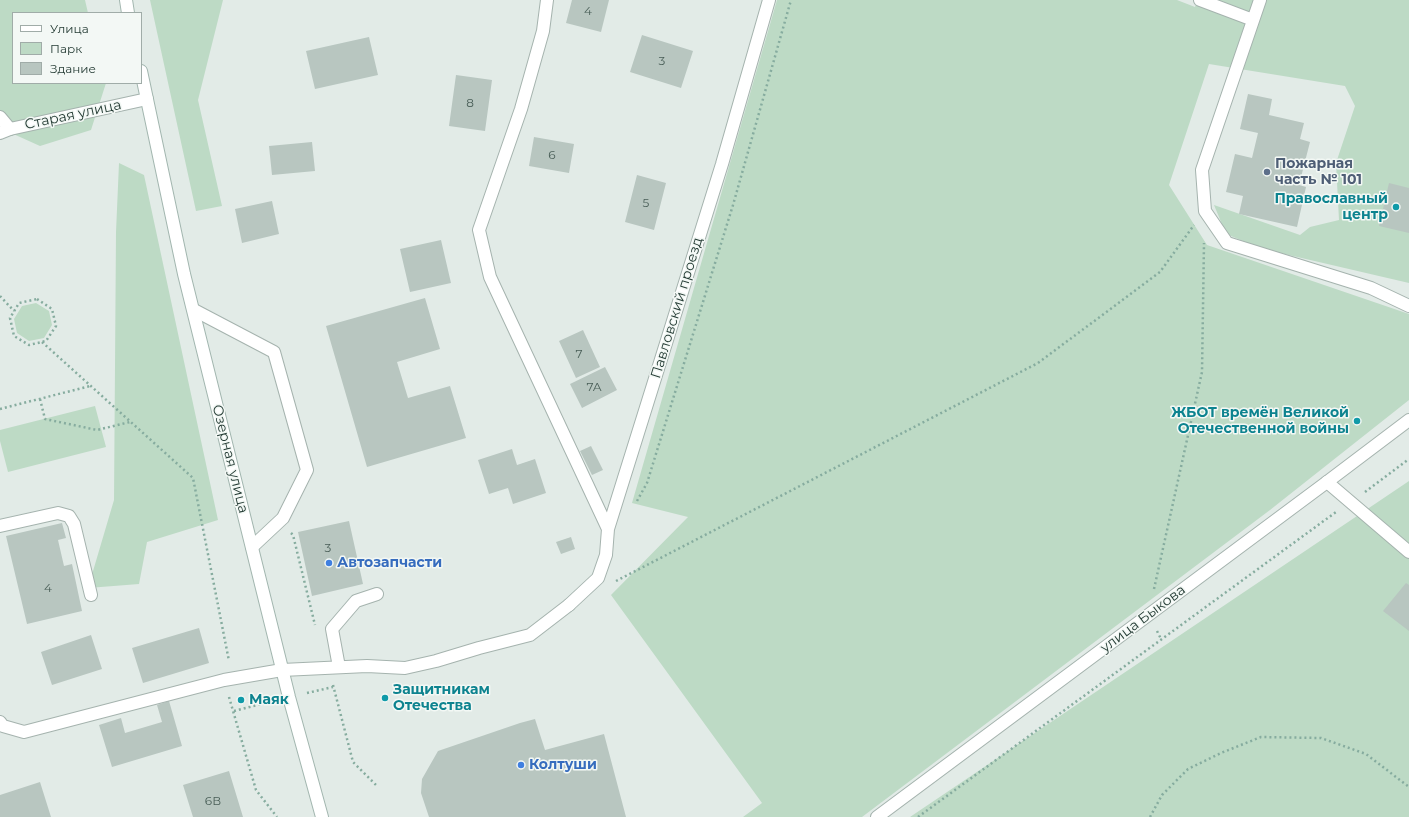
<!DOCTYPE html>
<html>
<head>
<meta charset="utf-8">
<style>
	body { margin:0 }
	#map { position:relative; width:1409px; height:817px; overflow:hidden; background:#e2ebe7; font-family:Montserrat,sans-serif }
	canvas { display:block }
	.legend { position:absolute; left:12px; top:12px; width:130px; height:72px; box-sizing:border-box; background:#f3f8f5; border:1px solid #a0aca8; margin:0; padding:5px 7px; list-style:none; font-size:12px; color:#243b34 }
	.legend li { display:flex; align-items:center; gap:8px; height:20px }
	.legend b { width:20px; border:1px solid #a0aca8 }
</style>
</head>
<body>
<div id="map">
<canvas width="1409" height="817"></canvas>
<ul class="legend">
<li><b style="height:5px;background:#fff"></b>Улица</li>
<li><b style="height:11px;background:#bddac5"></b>Парк</li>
<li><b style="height:11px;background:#b8c6c0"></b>Здание</li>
</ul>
</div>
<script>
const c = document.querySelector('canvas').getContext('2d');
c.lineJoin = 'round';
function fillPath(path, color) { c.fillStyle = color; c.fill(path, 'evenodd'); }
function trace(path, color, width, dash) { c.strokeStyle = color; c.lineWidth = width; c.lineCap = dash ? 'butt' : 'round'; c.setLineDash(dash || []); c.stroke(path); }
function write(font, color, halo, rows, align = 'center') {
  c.font = font + ' Montserrat,sans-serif'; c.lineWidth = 3; c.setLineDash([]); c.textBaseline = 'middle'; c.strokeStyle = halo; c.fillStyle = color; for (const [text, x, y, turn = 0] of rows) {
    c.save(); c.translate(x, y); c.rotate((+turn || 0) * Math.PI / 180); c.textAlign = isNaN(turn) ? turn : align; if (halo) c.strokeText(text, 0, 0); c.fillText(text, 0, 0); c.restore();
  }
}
const green = new Path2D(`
	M0,0h85l3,13h-75v70h93l-15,47 -51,16 -40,-18z
	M150,0h73l-25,100 24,106 -26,5z
	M777,0h400l18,7 3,-7h211v283l-146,-34 -37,-15 -12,-29 86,30 10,-8 29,-7 -3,-57 19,-57 -10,-20 -136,-22 -40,121 38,60 202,69v86l-139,110 -408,307h-119l19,-14 -151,-208 77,-78 -56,-14z
	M119,163l25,12 74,345 -71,22 -8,42 -51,4 26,-88 2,-268z
	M36,303l13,8 3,14 -8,13 -15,3 -12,-8 -3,-14 8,-13z
	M95,406l11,41 -98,25 -8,-31v-11z
	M1409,481v336h-499z`);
const building = new Path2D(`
	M572,0h37l-8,32 -35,-9z
	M642,35l51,16 -12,37 -51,-16z
	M369,37l9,38 -63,14 -9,-38z
	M456,75l36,5 -7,51 -36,-5z
	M1248,94l24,5 -3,16 35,8 -4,16 10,3 -11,43 7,2 -9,40 -58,-13 4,-18 -17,-4 9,-38 17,4 6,-25 -18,-4z
	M534,137l40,7 -5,29 -40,-7z
	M312,142l3,29 -43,4 -3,-29z
	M637,175l29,8 -12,47 -29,-8z
	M1389,183l20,5v45l-30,-7z
	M272,201l7,33 -37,9 -7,-34z
	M441,240l10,43 -41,9 -10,-43z
	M425,298l15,51 -43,13 11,36 42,-12 16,52 -99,29 -41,-141z
	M583,330l17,37 -24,11 -17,-37z
	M605,367l12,23 -35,18 -12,-24z
	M591,446l12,24 -11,5 -12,-24z
	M512,449l5,16 18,-6 11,34 -33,11 -5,-16 -19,6 -11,-34z
	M349,521l14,63 -51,12 -14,-64z
	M62,523l4,15 -8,2 6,26 8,-2 10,47 -55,13 -21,-88z
	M571,537l4,12 -14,5 -5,-12z
	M1406,583l3,2v46l-26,-20z
	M199,628l10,35 -66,20 -11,-35z
	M91,635l11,34 -50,16 -11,-33z
	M169,701l13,45 -70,21 -13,-42 22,-7 4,15 37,-11 -5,-17z
	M535,719l10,31 59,-16 22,83h-197l-8,-24 1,-14 16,-28 82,-28z
	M229,771l14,46h-50l-10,-32z
	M40,782l11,35h-51v-22z`);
const path = new Path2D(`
	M0,296l14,15
	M37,299l15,10 4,17 -10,15 -17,4 -15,-9 -4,-18 9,-15z
	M42,342l151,136 36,183
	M40,399l5,20 52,11 33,-8
	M0,409l90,-23
	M1365,492l44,-33
	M637,501l10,-18 86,-278 58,-205
	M291,533l2,2 22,90
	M616,581l422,-218 122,-91 34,-47
	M1154,589l48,-217 2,-129
	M1157,631l4,8
	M333,685l20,77 24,24
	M307,693l26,-6
	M229,697l27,93 21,27
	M234,711l39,-10
	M918,817l418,-305
	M1150,817l12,-22 26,-26 33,-16 40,-16 60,1 45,16 43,33`);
const service = new Path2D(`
	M1200,0l53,20
	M1260,0l-58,170 3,41 22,32 144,45 38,18
	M0,117l10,12
	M194,310l80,42 33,118 -24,48 -31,29
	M1327,482l82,70
	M0,526l58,-13 11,3 5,8 17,71
	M339,667l-7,-38 24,-28 21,-7
	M282,670l85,-4 38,2 31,-7 43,-13 51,-13 39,-30`);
const minor = new Path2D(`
	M547,0l-4,31 -22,78 -42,121 11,47 118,252
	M0,133l10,-4 137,-30
	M569,605l29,-27 8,-23 2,-26 114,-365 47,-164
	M0,722l3,4 21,6 200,-52 58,-10
	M877,817l450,-335 82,-62`);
const secondary = new Path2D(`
	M126,0l2,13
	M141,71l43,203 105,423 33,120`);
const markers = [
	[1267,172,4,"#5c6f8a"],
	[1396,207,4,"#0f9aa8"],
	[1357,421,4,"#0f9aa8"],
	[329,563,4,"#3f7fe0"],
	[385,698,4,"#0f9aa8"],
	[241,700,4,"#0f9aa8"],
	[521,765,4,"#3f7fe0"]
];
const numberNames = [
	["4",588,11],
	["3",662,61],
	["8",470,103],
	["6",552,155],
	["5",646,203],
	["7",579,354],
	["7А",594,387],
	["3",328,548],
	["4",48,588],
	["6В",213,801]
];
const streetNames = [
	["Старая улица",73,115,-12],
	["Павловский проезд",677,308,-73],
	["Озерная улица",230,459,76],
	["улица Быкова",1143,619,-37]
];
const serviceNames = [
	["Пожарная",1275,164],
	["часть № 101",1275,180]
];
const cultureNames = [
	["Православный",1388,199],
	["центр",1388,215],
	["ЖБОТ времён Великой",1349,413],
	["Отечественной войны",1349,429],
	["Защитникам",393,690,"left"],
	["Отечества",393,706,"left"],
	["Маяк",249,700,"left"]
];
const shopNames = [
	["Автозапчасти",337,563],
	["Колтуши",529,765]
];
fillPath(green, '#bddac5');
fillPath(building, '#b8c6c0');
trace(service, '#a5b3ae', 14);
trace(minor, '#a5b3ae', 14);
trace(secondary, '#a2b6af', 14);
trace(path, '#86ac9f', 2.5, [2, 3]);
trace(service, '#fff', 12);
trace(minor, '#fff', 12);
trace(secondary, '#fff', 12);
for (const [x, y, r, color] of markers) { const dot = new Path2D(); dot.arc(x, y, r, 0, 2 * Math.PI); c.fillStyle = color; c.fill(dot); trace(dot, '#f3f8f5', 1.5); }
write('12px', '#495e57', null, numberNames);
write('14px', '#243b34', '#f3f8f5', streetNames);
write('bold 14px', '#4e5e75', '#f3f8f5', serviceNames, 'left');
write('bold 14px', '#0d838f', '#f3f8f5', cultureNames, 'right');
write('bold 14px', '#366cbe', '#f3f8f5', shopNames, 'left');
</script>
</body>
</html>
